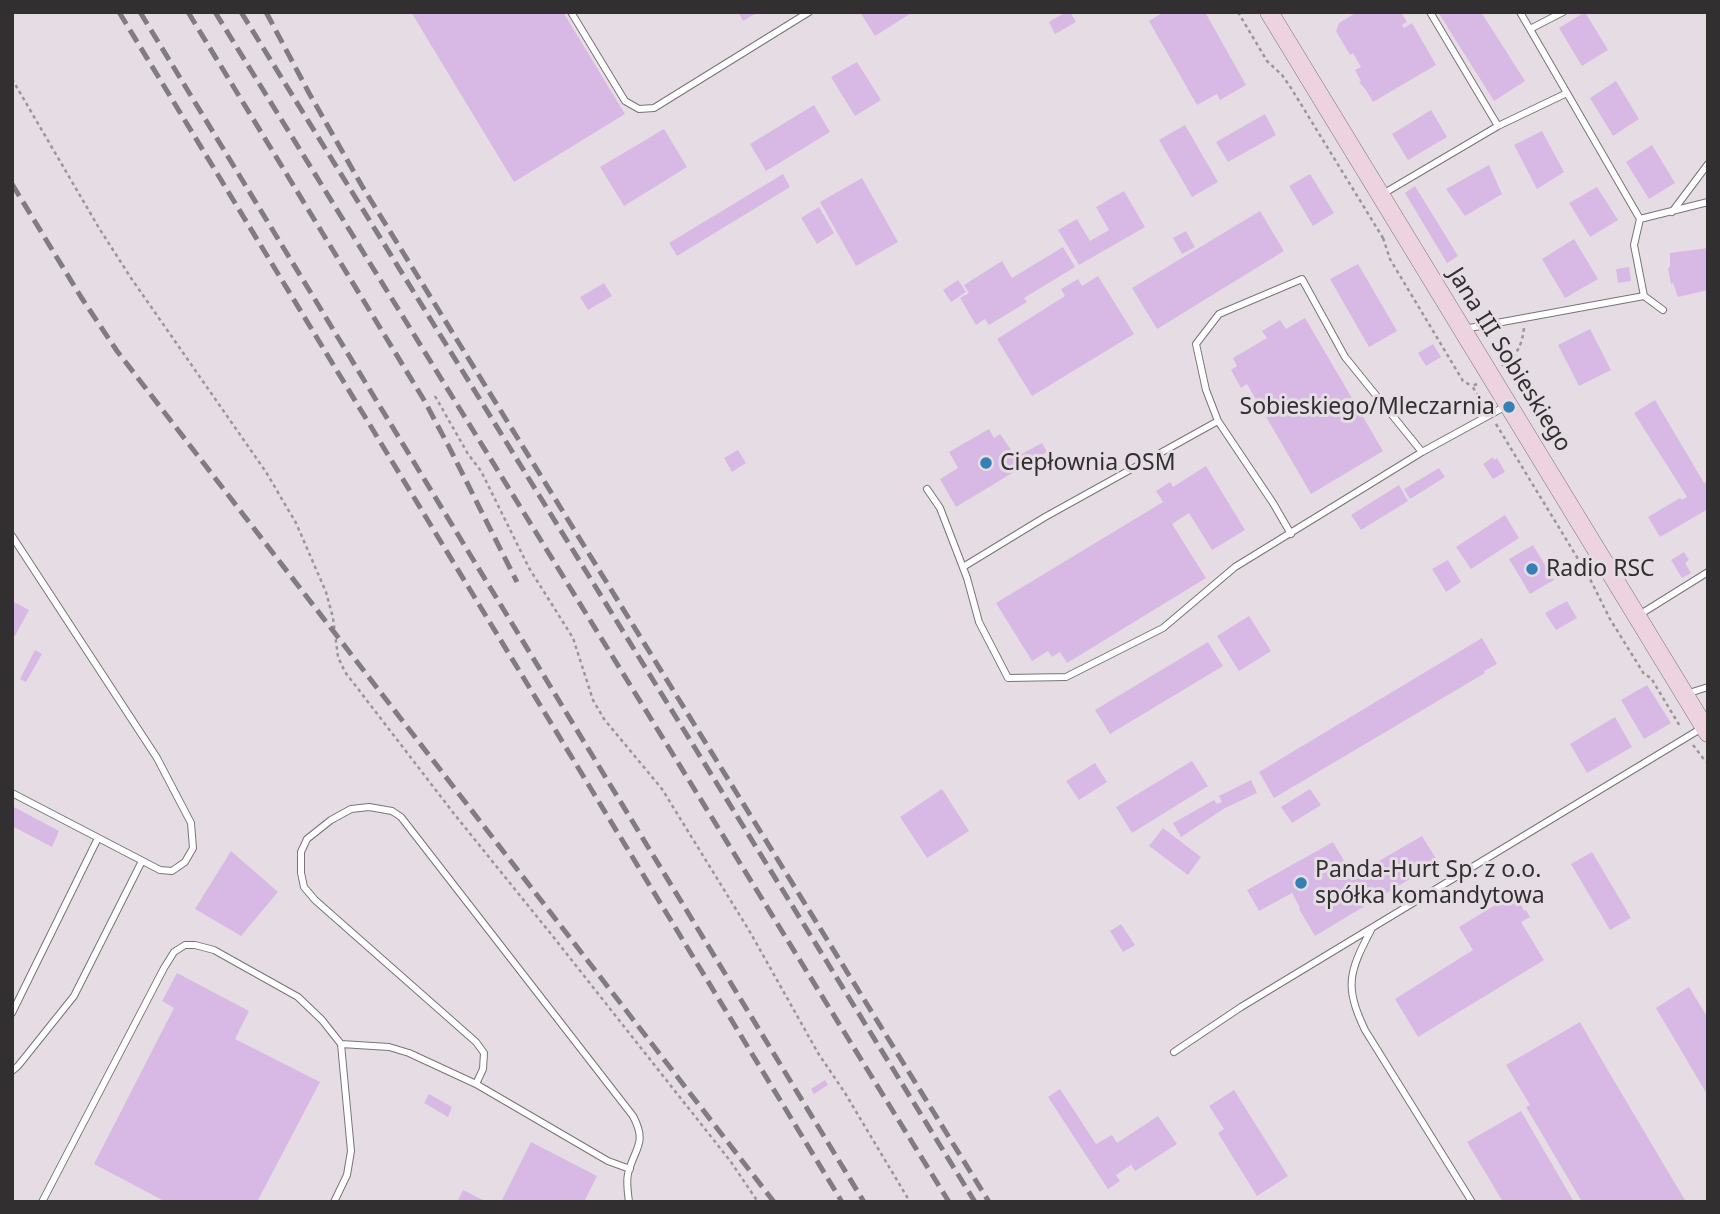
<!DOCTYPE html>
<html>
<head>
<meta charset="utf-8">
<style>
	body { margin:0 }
	#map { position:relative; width:1720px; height:1214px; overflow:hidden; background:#e5dde3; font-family:"Noto Sans",sans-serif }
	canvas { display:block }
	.frame { position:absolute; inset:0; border:14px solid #322f31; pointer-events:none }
</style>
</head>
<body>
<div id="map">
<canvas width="1720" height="1214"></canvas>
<div class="frame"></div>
</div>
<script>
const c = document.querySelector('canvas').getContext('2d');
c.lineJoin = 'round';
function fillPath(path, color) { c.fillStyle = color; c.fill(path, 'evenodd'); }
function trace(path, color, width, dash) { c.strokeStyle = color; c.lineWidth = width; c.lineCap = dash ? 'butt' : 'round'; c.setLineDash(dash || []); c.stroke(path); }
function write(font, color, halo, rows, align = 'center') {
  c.font = font + ' "Noto Sans",sans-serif'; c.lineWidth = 6; c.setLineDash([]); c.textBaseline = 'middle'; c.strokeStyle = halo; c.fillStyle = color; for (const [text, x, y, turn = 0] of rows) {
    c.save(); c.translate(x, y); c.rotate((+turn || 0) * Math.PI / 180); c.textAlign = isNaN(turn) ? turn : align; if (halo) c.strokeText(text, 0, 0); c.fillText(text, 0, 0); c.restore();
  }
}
const building = new Path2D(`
	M411,12h152l62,102 -111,68z
	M738,12h20l-15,9z
	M860,12h53l-38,24z
	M1066,12h4l6,10 -21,12 -6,-12z
	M1164,12h41l41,73 -26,15 -3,-6 -20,11 -48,-84z
	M1357,12h44l6,10 -5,3 2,3 8,-5 24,42 -63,37 -7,-12 -7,-8 2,-1 -6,-11 6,-3 -8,-14 -3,2 -14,-24 3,-8z
	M1438,12h43l44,69 -31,20z
	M1585,12l23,38 -26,16 -23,-38z
	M857,62l24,38 -26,16 -24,-39z
	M1616,81l23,38 -26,17 -23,-38z
	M814,105l16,27 -64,39 -16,-27z
	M1431,110l16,27 -39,23 -16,-26z
	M1265,114l11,21 -48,27 -12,-20z
	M1185,125l33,57 -26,15 -33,-57z
	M664,129l23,38 -63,39 -24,-39z
	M1542,131l22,41 -27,17 -23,-44z
	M1652,145l23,38 -26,16 -23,-37z
	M1489,165l13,29 -37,22 -19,-27z
	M783,174l7,13 -113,69 -8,-13z
	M1310,174l24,39 -21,13 -24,-40z
	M862,178l36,64 -42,24 -36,-64z
	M1415,186l43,70 -11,7 -42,-70z
	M1597,187l21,33 -28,17 -21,-34z
	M1124,191l21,36 -66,38 -21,-35 19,-11 13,22 19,-11 -13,-23z
	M819,207l15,26 -17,11 -16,-26z
	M1260,211l24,40 -127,78 -25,-41z
	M1186,231l9,16 -13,7 -9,-16z
	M1574,239l24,40 -33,19 -23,-39z
	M1063,247l12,20 -51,31 3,4 -38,23 -4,-6 -9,6 -16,-27 9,-5 -5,-8 38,-24 10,17z
	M1708,248v42l-30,7 -5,-14 -2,1 -3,-16 2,-1v-14z
	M1358,264l39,67 -28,16 -39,-68z
	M1629,267l2,14 -13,2 -2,-14z
	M1098,276l36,58 -102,62 -35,-57 68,-43 -4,-7 17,-10 4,7z
	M958,280l8,12 -15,10 -8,-12z
	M604,283l8,13 -24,14 -8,-13z
	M1305,318l78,133 -72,43 -64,-110 -6,4 -10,-18 6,-4 -4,-8 34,-20 -5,-7 18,-11 6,9z
	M1590,329l21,41 -32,16 -21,-41z
	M1433,344l8,13 -15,9 -8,-13z
	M1655,400l49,83 4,-2v28l-48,28 -12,-20 32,-19 2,2 5,-3 -53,-84z
	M989,429l5,9 6,-4 16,23 26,-14 5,9 -91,55 -16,-28 18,-11 -9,-16z
	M738,450l8,13 -14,9 -8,-14z
	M1493,457l1,3 3,-2 8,14 -12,7 -10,-15z
	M1206,466l39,64 -33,20 -23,-37 -17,11 34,54 -139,85 -7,-11 -8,5 -4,-6 -16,10 -36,-58 167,-101 -7,-11 14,-9 3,5z
	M1439,468l6,9 -35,22 -6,-10z
	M1399,485l9,16 -47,29 -10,-15z
	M1505,515l14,23 -48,31 -15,-22z
	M1533,545l21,35 -24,14 -21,-35z
	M1684,552l5,8 -4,3 6,10 -9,5 -11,-18z
	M1448,560l13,22 -15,10 -14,-23z
	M12,601l17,9 -14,26 -3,-1z
	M1567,601l10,17 -21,12 -11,-17z
	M1249,616l22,35 -32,20 -22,-35z
	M1482,638l15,26 -13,7 1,2 -211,125 -15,-26z
	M1208,642l15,24 -113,68 -15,-24z
	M35,650l7,4 -16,28 -6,-3z
	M1647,685l24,38 -27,16 -23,-39z
	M1615,717l17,30 -45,26 -17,-29z
	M1192,761l16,25 -76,47 -16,-26z
	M1095,763l12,19 -28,18 -13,-19z
	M1251,780l6,13 -32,15 -44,29 -8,-14 41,-23 3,4 5,-2 -3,-6z
	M942,789l27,42 -42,27 -27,-41z
	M1310,789l11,16 -29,18 -11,-16z
	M12,806l47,25 -7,16 -40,-21z
	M1163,828l38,29 -13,18 -39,-29z
	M1422,836l16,26 -123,74 -16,-27 1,-1 -8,-15 -33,18 -12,-21 86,-48 20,34z
	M231,851l47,41 -37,44 -46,-27z
	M1592,852l39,66 -21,12 -39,-66z
	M1510,898l9,2 5,11 2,-1 2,4 2,3 -9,5 23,38 -126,77 -23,-38 78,-49 -14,-23 41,-25 1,2z
	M1121,924l14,21 -12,7 -13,-21z
	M177,973l72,38 -14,28 85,43 -63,120h-91l-72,-38 80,-156 -12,-7z
	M1689,987l19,31v78l-52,-88z
	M1580,1022l23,40 83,140h-104l-56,-95 4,-2 -24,-40z
	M825,1080l3,5 -14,9 -3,-5z
	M1060,1089l36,55 16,-9 5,8 41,-27 19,28 -42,27 -4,-6 -15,10 4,6 -12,8 -60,-92z
	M1234,1090l54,86 -31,20 -39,-63 6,-4 -15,-23z
	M429,1094l23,13 -4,10 -24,-14z
	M1521,1111l53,91h-71l-36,-60z
	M531,1142l66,34 -13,26h-83z
	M463,1190l24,12h-30z`);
const path = new Path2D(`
	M1238,12l29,49 15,14 9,13 92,150
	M12,79l87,149 32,50 135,194 30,51 30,69 7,26 5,39 7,15 110,143 100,124 176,223 27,40
	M1383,238l7,21 73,122 9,5
	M1502,366c15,-10 20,-21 22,-38
	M1477,384l-5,2 13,20
	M435,396l33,58 13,17 48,97 44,70 20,62 11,19 58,70 88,143 68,121 27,40 65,109
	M1496,424l93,153 21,42 34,55 7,4 30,50
	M1693,745l13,17`);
const service = new Path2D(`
	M571,12l54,89 14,8 15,-1 155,-96
	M1430,12l68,114
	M1520,12l120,207 -6,26 10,51
	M1530,29l33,-17
	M1381,195l117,-69 69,-33
	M1672,212l36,-48
	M1640,219l68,-17
	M1464,329l180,-33 19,14
	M1218,421l55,82 18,31
	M927,489l13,19 27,70 12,44 29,56 58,-1 97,-49 72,-61 187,-115 84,-46
	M12,536l145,222 34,65 2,25 -8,14 -13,9 -12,-1 -148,-77
	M963,567l82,-50 173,-96 -12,-31 -10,-46 23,-30 83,-35 43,78 77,95
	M1639,615l69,-43
	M1686,694l22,-7
	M1371,930c-22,42 -27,56 -6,100l107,172
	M12,1013l86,-175
	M341,1044l48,3 20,6 67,31
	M1174,1052l67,-45 461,-279
	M12,1071l6,-5 56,-70 68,-135
	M42,1202l122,-234 10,-16 11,-7h10l19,5 84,47 24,23 19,24 10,107 -4,24 -13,27
	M629,1202c-1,-9 -3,-19 -1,-28 6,-26 20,-30 5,-58l-232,-299 -9,-6 -23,-4 -18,2 -20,11 -24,19 -6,13v21l3,14 11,13 161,142 8,11 -1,16 -7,15 132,77 22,8`);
const secondary = new Path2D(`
	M1269,12l439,721`);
const rail = new Path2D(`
	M119,12l723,1190
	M140,12l724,1190
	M188,12l236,388 24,45 69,137
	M215,12l734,1190
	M241,12l734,1190
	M266,12l43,81 53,93 627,1016
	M12,184l69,113 36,54 657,851`);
const markers = [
	[1509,407,7,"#3580b4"],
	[986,463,7,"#3580b4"],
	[1532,569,7,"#3580b4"],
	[1301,883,7,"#3580b4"]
];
const streetNames = [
	["Jana III Sobieskiego",1509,360,58]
];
const poiNames = [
	["Sobieskiego/Mleczarnia",1495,407,"right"],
	["Ciepłownia OSM",1000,463],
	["Radio RSC",1546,569],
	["Panda-Hurt Sp. z o.o.",1315,870],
	["spółka komandytowa",1315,896]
];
fillPath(building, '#d8b9e6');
trace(service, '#7a7378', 8);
trace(secondary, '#7a7378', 19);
trace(path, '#9b9599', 2.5, [3.5, 3.5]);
trace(service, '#fff', 6);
trace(secondary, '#edd2df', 18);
trace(rail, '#817c7f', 5, [14, 7]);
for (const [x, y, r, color] of markers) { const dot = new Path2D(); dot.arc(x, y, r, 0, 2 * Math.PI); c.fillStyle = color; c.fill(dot); trace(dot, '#e5dde3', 2.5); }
write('23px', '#322f31', '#e5dde3', streetNames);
write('23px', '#322f31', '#e5dde3', poiNames, 'left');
</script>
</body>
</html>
